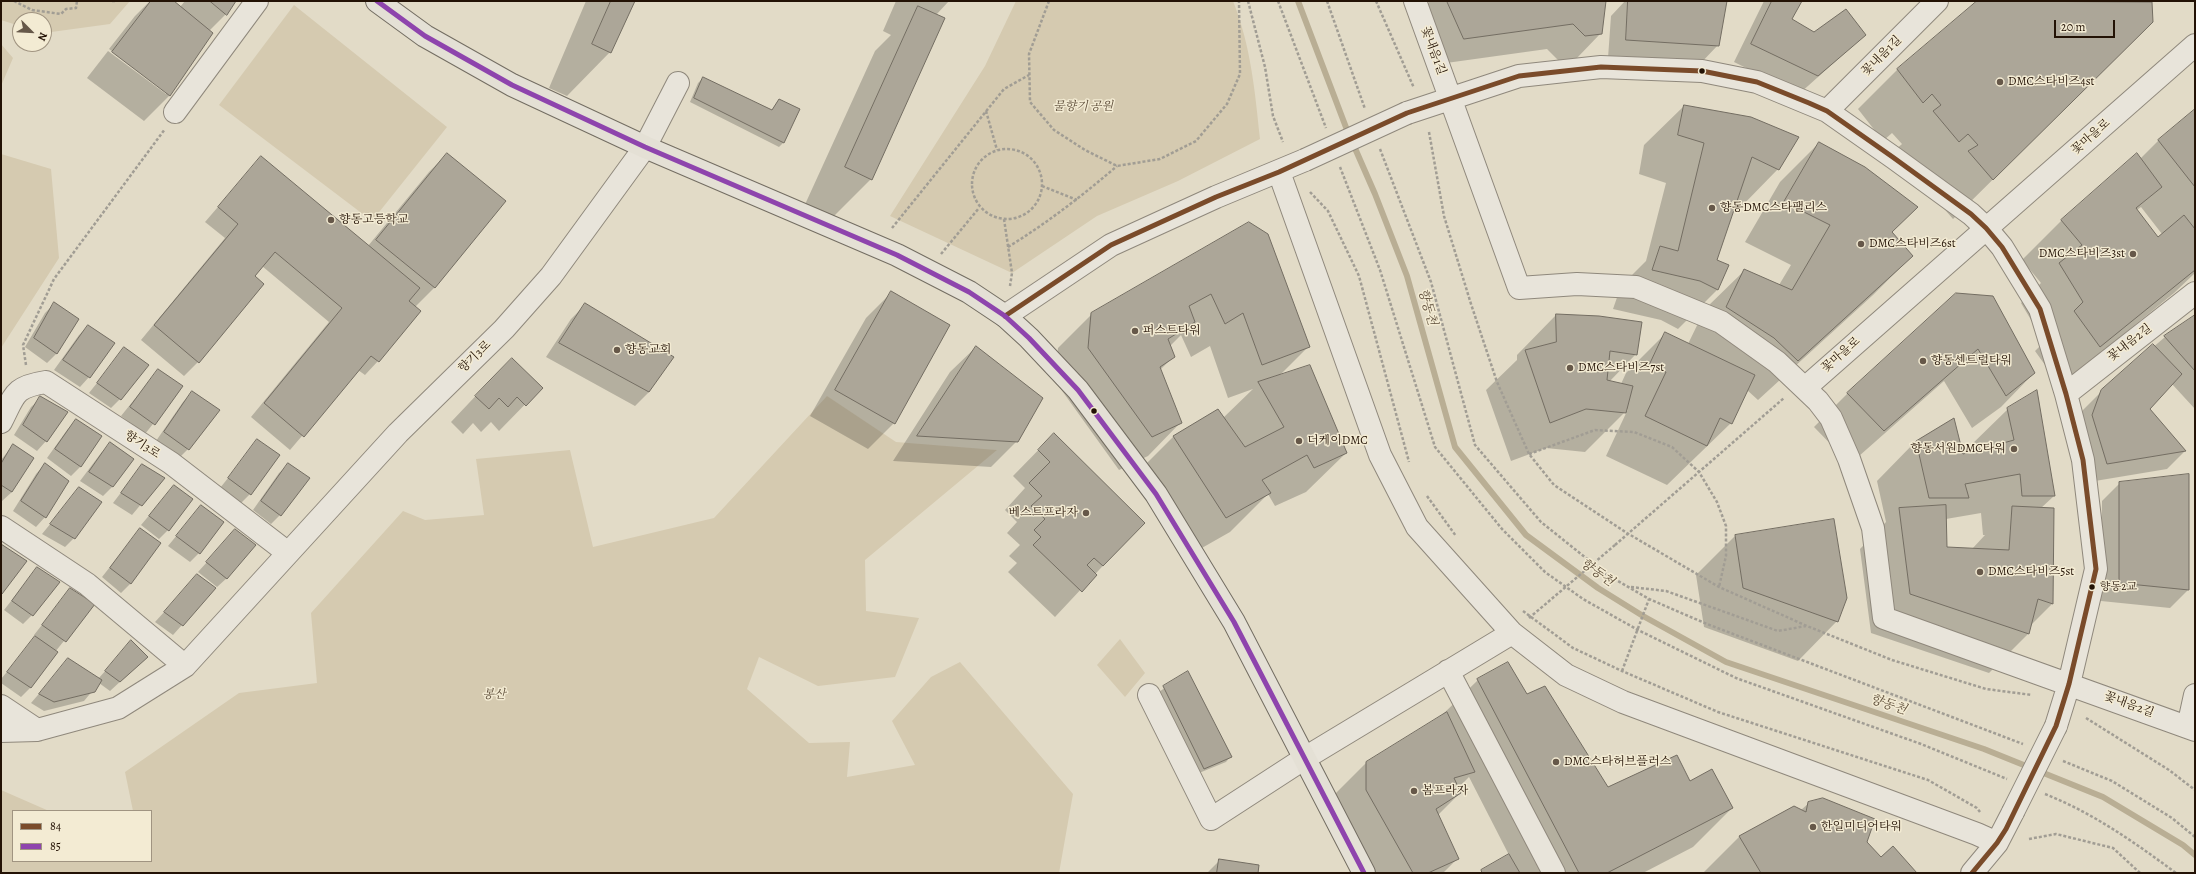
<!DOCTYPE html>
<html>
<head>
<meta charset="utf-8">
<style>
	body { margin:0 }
	#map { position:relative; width:2196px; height:874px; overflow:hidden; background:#e2dbc7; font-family:Alegreya,serif }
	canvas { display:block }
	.frame { position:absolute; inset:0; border:2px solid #231205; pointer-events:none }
	.legend { position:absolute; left:12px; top:810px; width:140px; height:52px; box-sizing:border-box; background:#f3ebd3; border:1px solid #a09481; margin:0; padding:5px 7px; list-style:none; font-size:12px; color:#231205 }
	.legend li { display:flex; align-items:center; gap:8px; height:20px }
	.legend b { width:20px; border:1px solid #a09481 }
	.north { position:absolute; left:12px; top:12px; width:40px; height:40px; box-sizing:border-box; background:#f3ebd3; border:1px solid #a09481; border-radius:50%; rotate:114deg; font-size:11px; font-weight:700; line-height:16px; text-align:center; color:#231205 }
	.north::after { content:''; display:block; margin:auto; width:14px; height:18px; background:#665849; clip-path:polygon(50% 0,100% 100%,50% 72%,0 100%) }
	.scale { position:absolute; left:2054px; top:20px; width:61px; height:18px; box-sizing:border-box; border:2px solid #231205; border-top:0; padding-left:5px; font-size:12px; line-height:14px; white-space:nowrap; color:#231205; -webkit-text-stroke:3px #f3ebd3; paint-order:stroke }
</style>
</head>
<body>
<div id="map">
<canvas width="2196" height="874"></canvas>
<div class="frame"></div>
<ul class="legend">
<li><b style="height:5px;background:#7a4b2a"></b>84</li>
<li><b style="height:5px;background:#8e44ad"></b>85</li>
</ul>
<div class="north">N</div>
<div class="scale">20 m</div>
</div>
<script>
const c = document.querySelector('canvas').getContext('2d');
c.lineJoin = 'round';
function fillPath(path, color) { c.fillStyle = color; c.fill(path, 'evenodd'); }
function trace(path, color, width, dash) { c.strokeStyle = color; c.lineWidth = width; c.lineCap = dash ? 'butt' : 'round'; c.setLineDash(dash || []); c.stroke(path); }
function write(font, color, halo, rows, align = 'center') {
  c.font = font + ' Alegreya,"Noto Serif KR",serif'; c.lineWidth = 3; c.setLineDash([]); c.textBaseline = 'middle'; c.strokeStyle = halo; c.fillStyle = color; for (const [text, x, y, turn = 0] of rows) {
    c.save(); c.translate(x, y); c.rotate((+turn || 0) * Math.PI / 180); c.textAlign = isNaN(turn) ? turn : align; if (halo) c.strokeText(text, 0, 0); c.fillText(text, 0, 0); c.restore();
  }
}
const green = new Path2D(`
	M1,1h129l-20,23 -66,9v-13h-24v6l-19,-6z
	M1016,1h217c18,45 22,91 27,138l-82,42 -81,35 -85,57 -122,-57 95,-150z
	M294,5l153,122 -75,94 -153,-116z
	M1,44l12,14 -12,28z
	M1,154l50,15 8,89 -58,90z
	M827,396l69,46 101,8 -132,110 1,51 53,7 -24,59 -77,9 -59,-29 -12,32 62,54 41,-1 -3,35 68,-12 -23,-44 39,-44 29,-15 113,132 -14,79h-1058v-83l48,21h-36v50h138v-50h-18l-8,-39 114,-79 78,-10 -6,-70 92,-102 22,9 59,-5 -8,-56 94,-9 23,97 121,-29z
	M1120,639l25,34 -20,24 -28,-32z`);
const shadow = new Path2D(`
	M150,1h23l7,6 5,-6h50l-9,13 -17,17 -39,64 -26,26 -57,-43 21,-27 58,43v-3l-57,-42 26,-33z
	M586,1h47l-23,51 -43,44 -18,-8z
	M896,1h53l-13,14 -65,164 -44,44 -25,-12 73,-160 16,-16 -8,-4z
	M1430,1h175l-4,32 -25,26 -17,2 -12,-12 -108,15 -13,-59z
	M1625,1h101l-8,44 -18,19 -92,-6 3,-42z
	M1764,1h37l-10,18 23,14 51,2 -66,59 -65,-32z
	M1978,1h173l1,21 -199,197 -59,-68 8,-7 -10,-11 -9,8 -25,-32 39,-39z
	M703,78l68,33 8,-11 20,9 -16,34 -4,4 -89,-45 8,-19z
	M1684,106l94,63 -39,40 -5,-3 -19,54 2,30 -39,39 -17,-9 -48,-11 8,-23 25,-25 20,-78 -27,-9 5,-29z
	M2195,111v162l-21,20 -114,93 -25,-35 9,-9 -23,-39 20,-20 -19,-23 39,-39 76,-67 3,5 19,-19zM2141,207l21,27 -4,4 -21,-28z
	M1819,143l93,113 -39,39 -115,105 -11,-10 -16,33 -64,62 -61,-29 22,-47 -43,43 -39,-4 -35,13 -25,-71 31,-30v-5l39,-40 43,2 37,37 -27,28 12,2 5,-11 40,-40 22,11 17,-35 40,-39 34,15 12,-20 -46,-23 35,-60z
	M447,154l57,47 -70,87 -19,19 -37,54 -13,14 -7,-5 -68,80 -39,-33 78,-95 -67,-56 -64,96 -14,14 -43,-36 84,-102 -20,-16 56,-65 107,89 61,-74z
	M1249,223l60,123 -30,30 67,77 -40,39 -31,14 -7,-12 -38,38 -44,25 -52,-81 40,-40 49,-18 30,-29 -25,9 -18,-52 -19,11 -10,-22 -11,11 3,11 -13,13 21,52 -33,34 -29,14 -64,-89 3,-33 34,-34z
	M891,293l3,130 -26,26 -58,-33 56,-98z
	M1993,297l41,76 -33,34 -29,21 -28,-47 -94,83 -36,-37 34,-34z
	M54,304l24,15 -22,35 -9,9 -22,-16 20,-34z
	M585,305l87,52 -23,35 -14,14 -89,-49 25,-38z
	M2195,316v93l-23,-25 -23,25 36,42 -18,18 -78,13 -14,-49 8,-23 19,-19 63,-54z
	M88,326l1,51 -9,10 -26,-17 25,-35z
	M976,347l41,94 -26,26 -98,-6 57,-89z
	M124,349l-4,50 -9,9 -22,-15z
	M158,370l24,17 -37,47 -24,-18z
	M486,385l55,3 -42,43 -8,-9 -10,10 -8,-9 -10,11 -12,-12z
	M192,393l-4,56 -9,9 -23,-17 27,-39z
	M41,398l25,15 -20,28 -9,10 -23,-16 17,-28z
	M2008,409l46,87 -13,12 12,1 -1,95 -22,22 -2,8 -39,39 -118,-40 -11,-84 26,-27 -9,-41 39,-40 46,14 7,-2 -1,-5zM1981,513l2,22h2l-13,14 -26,-1v-29z
	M76,420l4,47 -9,9 -24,-18 20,-28z
	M1054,434l89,89 -88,94 -47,-45 9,-9 -8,-7 11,-11 -13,-12 10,-11 -12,-12 20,-22 -12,-12z
	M258,441l-8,53 -9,9 -21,-15z
	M110,444l3,42 -10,10 -23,-15 21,-28z
	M13,445l-1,47 -10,9 -1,-41z
	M45,464l23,17 -23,36 -9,10 -23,-16 23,-37z
	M289,464l-9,51 -9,9 -18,-14 26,-37z
	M142,465l21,13 -31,37 -19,-12z
	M2120,483l68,107 -18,18 -69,-7 1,-100z
	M174,486l-6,44 -9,9 -18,-14z
	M79,489l-5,49 -9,9 -23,-13z
	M201,506l-2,47 -9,9 -22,-16z
	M140,529l19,14 -29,41 -9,9 -19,-16z
	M235,531l-8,47 -10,9 -19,-15z
	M1735,536l102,85 -39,40 -94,-34 -8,-52z
	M37,568l-5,47 -9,9 -19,-14z
	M197,576l18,12 -42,47 -18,-13z
	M70,589l23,16 -38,47 -25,36 -9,9 -20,-14v-4l35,-42 -2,-2z
	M131,642l16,15 -37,34 -11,-8 -15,18 -40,10 -13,-8 37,-43 30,19z
	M1187,672l43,85 -4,5 -27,11 -40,-81z
	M1478,680l49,16 80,93 82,-7 43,26 -39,39 -50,26h-163l29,-18 -40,-78 -11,11 2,5 -22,22 20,43 -15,15h-82l-29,-76 34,-34 73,-45z
	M1809,803l57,40 15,15 35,15h-213l37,-37 61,-26z
	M1220,860l37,13h-50z`);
const stream = new Path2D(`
	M1298,1l49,129 28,64 32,82 48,171 71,88 72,53 45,28 83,46 258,87 119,48 80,48 12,10`);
const building = new Path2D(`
	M151,1h23l39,32 -43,63 -58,-44z
	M210,1h26l-9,14z
	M611,1h24l-24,52 -19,-9z
	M1447,1h159l-4,33 -17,2 -12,-12 -109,15z
	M1628,1h99l-8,45 -93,-6z
	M1772,1h30l-10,18 22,13 32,-23 20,26 -48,41 -67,-32z
	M1977,1l175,1 1,20 -160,158 -25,-29 10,-6 -10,-11 -9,8 -26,-31 8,-6 -9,-11 -9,9 -26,-34z
	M918,6l27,12 -73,162 -27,-13z
	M703,77l69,33 7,-11 21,10 -16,34 -90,-45z
	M1684,105l67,12 48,20 -20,33 -27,-13 -35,103 12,5 -11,25 -18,-9 -48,-11 8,-24 18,5 26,-108 -26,-8z
	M2195,109v78l-37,-47z
	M1819,142l46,25 53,40 -26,25 21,24 -115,105 -24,-23 -48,-31 18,-38 48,21 38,-65 -46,-23z
	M447,153l59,48 -71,87 -59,-48z
	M2137,153l25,34 -26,21 22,29 26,-22 11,14v41l-95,77 -26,-36 9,-9 -24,-39 23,-18 -21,-25z
	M261,156l159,132 -11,13 12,10 -42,51 -8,-6 -67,81 -40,-34 78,-95 -67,-56 -20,24 9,8 -65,79 -45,-38 84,-101 -20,-17z
	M1249,222l19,12 42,113 -48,18 -19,-52 -18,11 -14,-30 -22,12 6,16 -27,17 7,18 -15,10 22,56 -30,14 -64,-89 3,-35z
	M891,291l59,34 -55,99 -60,-34z
	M1956,293l37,3 42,77 -29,23 -28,-47 -94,82 -37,-38z
	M54,302l25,17 -22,35 -23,-16z
	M585,303l89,54 -25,35 -90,-49z
	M1556,314l43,2 43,6 -5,33 -27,-4 -3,29 26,6 -7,27 -40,-4 -36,14 -25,-73 31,-8z
	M2195,315v56l-31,-35z
	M88,325l27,18 -25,35 -27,-18z
	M1665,332l90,43 -23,49 -12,-6 -13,28 -62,-30 21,-44 -16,-8z
	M2153,344l29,30 -32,35 36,42 -79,13 -15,-49 9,-25z
	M976,346l67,52 -25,44 -101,-6z
	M124,347l25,18 -28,35 -24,-17z
	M512,358l31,30 -17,18 -9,-9 -9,10 -9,-9 -10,11 -14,-13z
	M1310,365l37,88 -33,15 -7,-13 -45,25 9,13 -45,25 -53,-82 45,-27 27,38 39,-20 -26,-45z
	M158,369l25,17 -28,39 -25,-18z
	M2037,390l18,106h-33l-2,-22 -55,10 4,14h-40l-13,-57 38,-23 9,36 51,-14 -7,-32z
	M192,391l28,19 -31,40 -25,-18z
	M40,396l28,16 -21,30 -24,-17z
	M76,419l26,17 -21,31 -26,-18z
	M1054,433l91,90 -42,43 -9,-8 -7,7 10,10 -15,17 -49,-47 8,-8 -7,-7 11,-11 -14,-13 11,-10 -13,-13 21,-21 -12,-12z
	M257,439l23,16 -29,40 -23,-17z
	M110,442l24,17 -21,28 -24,-15z
	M13,444l21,14 -22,34 -11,-7v-21z
	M45,463l24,18 -23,37 -25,-17z
	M288,463l22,15 -29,38 -20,-15z
	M142,464l23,14 -23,28 -21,-13z
	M2189,474v116l-70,-7v-101z
	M174,485l19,14 -24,32 -20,-15z
	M79,487l23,15 -27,37 -25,-15z
	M201,505l23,17 -24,32 -24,-18z
	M1946,505l1,42 62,3 3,-44 42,2 -1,96 -15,-5 -9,35 -119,-40 -11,-86z
	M1834,519l13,79 -9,24 -95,-34 -8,-53z
	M140,528l21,15 -30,41 -21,-16z
	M235,529l21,16 -29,34 -21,-17z
	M1,544l26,17 -25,33 -1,-1z
	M37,567l23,15 -27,34 -21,-15z
	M197,574l19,14 -33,38 -19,-14z
	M70,588l25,16 -29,38 -24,-17z
	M35,636l23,16 -27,36 -24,-16z
	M131,640l17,17 -28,25 -15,-11z
	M68,658l34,22 -7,12 -41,10 -15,-8z
	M1508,662l19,32 18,-8 63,101 69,-32 13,26 22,-12 21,39 -126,65h-28l-102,-194z
	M1188,671l44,86 -28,12 -41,-83z
	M1447,712l28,60 -21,6 7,15 -25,16 23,50 -31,14h-15l-47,-83v-28z
	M1823,798l52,21 -8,23 14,15 12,-11 24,27h-156l-22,-37 55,-30 12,6 2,-10z
	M1509,854l11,19h-38l-1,-3z
	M1219,859l40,6 -1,8h-41z`);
const path = new Path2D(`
	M14,1l18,9 29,4 5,-5 10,-1 1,-7
	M112,1h3
	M1049,1l-20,53 1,48 24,28 31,20 32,16 43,-7 36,-18 31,-37 13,-30 -1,-73
	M1248,1l17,66 8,49 10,26
	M1278,1l48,127
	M1327,1l38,108
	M1376,1l38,87
	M986,111l11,39
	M1429,132l15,84 27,88 26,78 32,72 25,31 73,48 92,54 88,39 85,34 94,29 46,6
	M972 184a35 35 0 1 1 70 0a35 35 0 1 1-70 0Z
	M1380,149l51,133 44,163 66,77 65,52 43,25 58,25 316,120
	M1340,167l40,103 55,177 67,82 43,43 38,27 55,31 98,48 185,66 86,35
	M1042,186l35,14
	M1310,192l18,19 31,65 50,186
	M1004,219l8,54 -2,13
	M892,228l112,-139 25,-14
	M1008,247c39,-24 74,-51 109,-81
	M941,254l38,-46
	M26,365l-3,-20 31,-66 111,-150
	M1529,454l66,-24 39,2 38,15 27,25 18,30 9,24v30l-7,31
	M1427,496l29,40
	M1615,545l169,-147
	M1631,587l35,4 112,40 28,-5
	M1523,611l50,37 49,23 96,41 210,68 49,28 3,4
	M1529,618l19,-16
	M1622,671l27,-72
	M2086,718l83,52 26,20
	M2063,761l49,20 60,37 23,19
	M2045,794c48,19 89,48 131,79
	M2029,839l27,-5 57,14 27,25`);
const minor = new Path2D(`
	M1415,1l104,287 58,-4 59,3 85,35 56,40 41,39 13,17 18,41 24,69 11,90 311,112
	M1827,111l110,-110
	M175,112l82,-111
	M1407,113l112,-37 82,-9 101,4 55,11 70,29 67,47 77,56 15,14 16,19 38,62 26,85 17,66 13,109 -27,115 -13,42
	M1279,172l101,283 37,72 95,106 54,42 57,27 354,132 20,9
	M1005,316l106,-71 105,-48 89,-37
	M1805,388l390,-343
	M2066,394l129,-101
	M1,422c14,-27 12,-35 45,-40l125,81 117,90
	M1,527l86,57 98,82
	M1448,671l106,202
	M1149,695l62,124 94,-61 207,-125
	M1,706l36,24
	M2188,727l7,-32
	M1,731l36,-1 81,-22 67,-42 213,-233 106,-104 47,-53 94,-129 33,-64
	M1972,873l25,-30 16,-31`);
const major = new Path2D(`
	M377,1l48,35 87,49 133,62 252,108 72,37 36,24 24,22 49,52 78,104 78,128 130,251`);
const pathBridge = new Path2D(`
	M1548,602l67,-57`);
const minorBridge = new Path2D(`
	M1305,160l102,-47
	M2013,812l43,-86`);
const bus1 = new Path2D(`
	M1005,316l106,-71 105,-48 63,-25 128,-59 112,-37 82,-9 101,4 55,11 52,21 18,8 67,47 77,56 15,14 16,19 38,62 26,85 17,66 13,109 -27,115 -13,42 -50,103 -9,14 -25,30`);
const bus2 = new Path2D(`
	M377,1l48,35 87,49 133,62 252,108 72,37 36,24 24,22 49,52 78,104 78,128 130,251`);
const markers = [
	[1702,71,3.5,"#231205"],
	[2000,82,4,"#665849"],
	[1712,208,4,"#665849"],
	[331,220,4,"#665849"],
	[1861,244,4,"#665849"],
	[2133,254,4,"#665849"],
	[1135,331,4,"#665849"],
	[617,350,4,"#665849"],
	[1923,361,4,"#665849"],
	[1570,368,4,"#665849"],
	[1094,411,3.5,"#231205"],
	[1299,441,4,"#665849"],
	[2014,449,4,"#665849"],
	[1086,513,4,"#665849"],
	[1980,572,4,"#665849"],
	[2092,587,3.5,"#231205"],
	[1556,762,4,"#665849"],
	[1414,791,4,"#665849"],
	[1813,827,4,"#665849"]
];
const busNames = [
	["향동2교",2100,587]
];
const streetNames = [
	["꽃내음1길",1433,51,70],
	["꽃내음1길",1882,56,-45],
	["꽃마을로",2091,137,-41],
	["꽃내음2길",2130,343,-38],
	["꽃마을로",1841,355,-41],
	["향기3로",475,357,-44],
	["향기3로",142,445,33],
	["꽃내음2길",2129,705,20]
];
const poiNames = [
	["DMC스타비즈4st",2008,82],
	["향동DMC스타팰리스",1720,208],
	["향동고등학교",339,220],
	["DMC스타비즈6st",1869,244],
	["DMC스타비즈3st",2125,254,"right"],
	["퍼스트타워",1143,331],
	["향동교회",625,350],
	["향동센트럴타워",1931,361],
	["DMC스타비즈7st",1578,368],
	["더케이DMC",1307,441],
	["향동서원DMC타워",2006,449,"right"],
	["베스트프라자",1078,513,"right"],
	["DMC스타비즈5st",1988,572],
	["DMC스타허브플러스",1564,762],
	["봄프라자",1422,791],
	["한일미디어타워",1821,827]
];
const parkNames = [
	["물향기 공원",1083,107],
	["봉산",494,695]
];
const waterNames = [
	["향동천",1427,307,74],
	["향동천",1597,573,35],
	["향동천",1888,705,19]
];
fillPath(green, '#d5cab0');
fillPath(shadow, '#0003');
trace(stream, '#b9ae94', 6);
fillPath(building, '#aca698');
trace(building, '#736d62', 1);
trace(minor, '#8f887c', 24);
trace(major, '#736d62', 24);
trace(path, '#a19d94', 2.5, [3, 2]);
trace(minor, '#e8e4da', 22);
trace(major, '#e4e0d5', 22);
trace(minorBridge, '#8f887c', 24, []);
trace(pathBridge, '#a19d94', 2.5, [3, 2]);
trace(minorBridge, '#e8e4da', 22);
trace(bus1, '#7a4b2a', 5);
trace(bus2, '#8e44ad', 5);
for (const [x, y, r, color] of markers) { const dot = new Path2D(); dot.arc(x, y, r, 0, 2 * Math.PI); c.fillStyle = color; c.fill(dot); trace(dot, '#f3ebd3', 1.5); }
write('11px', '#231205', '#f3ebd3', busNames, 'left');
write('12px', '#231205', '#f3ebd3', streetNames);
write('12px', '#231205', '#f3ebd3', poiNames, 'left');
write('italic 12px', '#5e4e3a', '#f3ebd3', parkNames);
write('italic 13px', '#5f4f3b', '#f3ebd3', waterNames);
</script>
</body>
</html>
